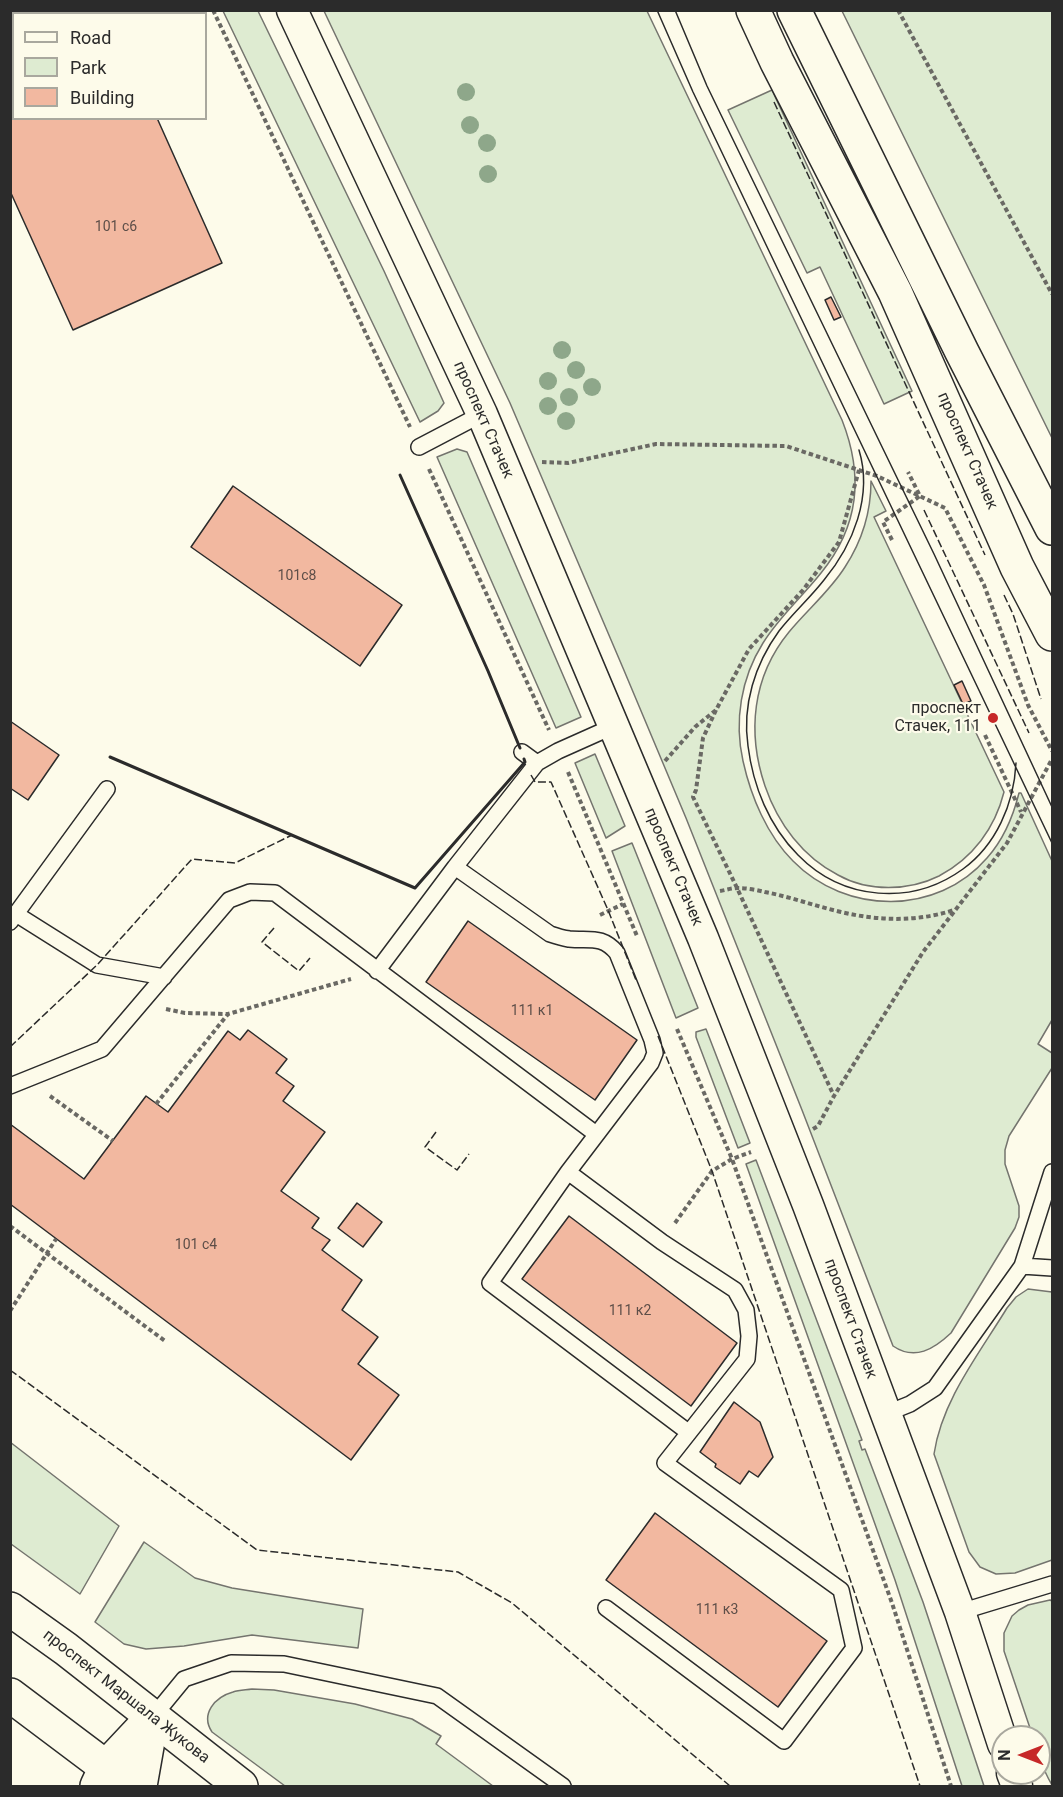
<!DOCTYPE html>
<html>
<head>
<meta charset="utf-8">
<style>
	body { margin:0 }
	#map { position:relative; width:1063px; height:1797px; overflow:hidden; background:#fdfbea; font-family:Roboto,sans-serif }
	canvas { display:block }
	.frame { position:absolute; inset:0; border:12px solid #2b2b2b; pointer-events:none }
	.legend { position:absolute; left:12px; top:12px; width:195px; height:108px; box-sizing:border-box; background:#fdfbea; border:2px solid #a9a89e; margin:0; padding:8px 10px; list-style:none; font-size:18px; color:#2b2b2b }
	.legend li { display:flex; align-items:center; gap:12px; height:30px }
	.legend b { width:30px; border:2px solid #a9a89e }
	.north { position:absolute; left:991px; top:1725px; width:60px; height:60px; box-sizing:border-box; background:#fdfbea; border:2px solid #a9a89e; border-radius:50%; rotate:270deg; font-size:16px; font-weight:700; line-height:24px; text-align:center; color:#2b2b2b }
	.north::after { content:''; display:block; margin:auto; width:21px; height:27px; background:#c62828; clip-path:polygon(50% 0,100% 100%,50% 72%,0 100%) }
</style>
</head>
<body>
<div id="map">
<canvas width="1063" height="1797"></canvas>
<div class="frame"></div>
<ul class="legend">
<li><b style="height:8px;background:#fdfbea"></b>Road</li>
<li><b style="height:16px;background:#deebd1"></b>Park</li>
<li><b style="height:16px;background:#f2b8a0"></b>Building</li>
</ul>
<div class="north">N</div>
</div>
<script>
const c = document.querySelector('canvas').getContext('2d');
c.lineJoin = 'round';
function fillPath(path, color) { c.fillStyle = color; c.fill(path, 'evenodd'); }
function trace(path, color, width, dash) { c.strokeStyle = color; c.lineWidth = width; c.lineCap = dash ? 'butt' : 'round'; c.setLineDash(dash || []); c.stroke(path); }
function write(font, color, halo, rows, align = 'center') {
  c.font = font + ' Roboto,sans-serif'; c.lineWidth = 4.5; c.setLineDash([]); c.textBaseline = 'middle'; c.strokeStyle = halo; c.fillStyle = color; for (const [text, x, y, turn = 0] of rows) {
    c.save(); c.translate(x, y); c.rotate((+turn || 0) * Math.PI / 180); c.textAlign = isNaN(turn) ? turn : align; if (halo) c.strokeText(text, 0, 0); c.fillText(text, 0, 0); c.restore();
  }
}
const green = new Path2D(`
	M223,11h35l126,260 60,132 -6,8 -18,11z
	M324,11h323l195,409c22,56 17,106 -21,153 -19,24 -42,44 -58,70 -22,35 -29,78 -20,118 8,36 24,74 50,100 53,54 144,55 194,-3 17,-19 26,-41 32,-65h2l31,68v159l-14,24 14,9v15l-43,68 -4,14v14l14,42v11l-4,11 -64,105c-17,16 -36,28 -58,13l-91,-236 -116,-292 -63,-150 -113,-265z
	M842,11h210v427z
	M772,90l140,301 -28,13 -64,-137 -13,6 -79,-163z
	M457,449l10,3 114,265 -25,11 -119,-271z
	M871,481l15,30 -12,6 130,275c-9,36 -31,66 -65,84 -30,15 -71,16 -101,-1 -35,-18 -60,-51 -73,-89 -18,-53 -13,-109 24,-154 18,-22 41,-41 56,-65 17,-26 26,-56 26,-86z
	M595,754l30,72 -19,12 -31,-75z
	M632,843l66,165 -22,10 -64,-167z
	M706,1029l44,114 -12,5 -42,-111v-5z
	M756,1160l106,280 -3,1 3,9 3,-1 58,153 61,184h-22l-67,-206 -149,-416z
	M1028,1289l24,3v268l-37,13 -19,1 -16,-7 -11,-15 -35,-98c8,-54 45,-100 73,-146l9,-11z
	M10,1442l109,84 -39,68 -69,-50z
	M144,1542l51,36 37,10 131,21 -5,39 -106,-13 -68,11 -38,3 -22,-5 -29,-22z
	M1050,1600l2,1v184c-10,-17 -13,-28 -13,-48h-6l-29,-86v-18l8,-17 7,-6 9,-5z
	M252,1689l22,1 81,14 57,15 29,17 -5,8 57,42h-208l-73,-54c-12,-18 3,-35 21,-40 6,-2 13,-2 19,-3z`);
const building = new Path2D(`
	M14,77v41h143l65,145 -149,67 -63,-139v-113z
	M831,297l10,20 -7,3 -9,-20z
	M233,486l169,119 -42,61 -169,-119z
	M962,681l9,20 -8,3 -9,-19z
	M10,721l49,34 -31,45 -18,-12z
	M468,921l169,119 -42,60 -169,-118z
	M248,1030l39,29 -11,14 18,13 -11,15 42,31 -44,59 38,27 -7,10 18,12 -8,10 40,30 -20,30 36,27 -20,27 41,31 -48,65 -341,-256v-80l74,55 62,-83 22,16 60,-81 12,9z
	M357,1203l25,19 -19,25 -25,-19z
	M569,1216l168,127 -46,63 -169,-127z
	M734,1402l26,20 13,35 -15,20 -9,-6 -9,13 -25,-17 1,-3 -16,-12z
	M655,1513l172,128 -49,66 -172,-127z`);
const path = new Path2D(`
	M213,10l197,417
	M898,10l154,284
	M542,462l26,1 88,-19 130,2 91,30 68,32 39,77 44,120 24,46
	M429,469l120,261
	M892,540l-9,-18 37,-26 -12,-24
	M716,710l-13,28 -7,52 -3,7 44,91 97,208
	M985,735l36,77
	M665,761l30,-34 21,-17 33,-61 54,-59 36,-48 20,-72
	M568,772l69,164
	M720,891c6,-1 12,-3 18,-3 9,0 19,2 27,4 26,5 50,14 76,20 38,9 76,10 113,-2
	M600,915l23,-11
	M166,1009l19,4 42,1
	M677,1029l55,130 160,444 59,183
	M50,1096l63,45
	M156,1104l72,-90 123,-35
	M813,1129l5,-3 16,-30 89,-144 84,-109 45,-84
	M675,1223l37,-52 20,-12 19,-7
	M10,1226l155,115
	M10,1311l46,-72`);
const lane = new Path2D(`
	M419,447l63,-33
	M522,752l15,11
	M455,867l95,67c6,2 13,4 19,5 21,2 33,-4 48,14l35,87 3,13 -4,10 -83,109 94,70 73,48 11,20 3,26 -2,23 -82,104 176,127 13,58 -70,93 -178,-133
	M16,914l81,51 67,12
	M10,922l97,-133
	M377,971l78,-104 82,-104 21,-12 56,-25
	M10,1086l92,-37 127,-149 21,-8 25,1 321,241
	M568,1172l-78,111 198,149
	M1022,1266l30,2
	M885,1414l25,-10 25,-16 87,-122 30,-94
	M960,1612l92,-28
	M152,1718l32,-39 47,-16 53,1 153,32 126,90`);
const street = new Path2D(`
	M292,10l190,404 221,524 105,267 152,407 43,132
	M1012,1773l5,13`);
const secondary = new Path2D(`
	M97,1786l9,-19 46,-49
	M140,1786l12,-68`);
const primary = new Path2D(`
	M753,10l24,52 118,230 122,275 35,67
	M794,10l168,342 90,176
	M10,1609l56,40 175,137
	M10,1695l121,91`);
const tram = new Path2D(`
	M657,10l36,82 359,751
	M675,10l32,76 227,468 118,253
	M859,450c14,46 -6,95 -35,130 -14,18 -31,33 -45,51 -24,33 -37,74 -31,115 5,40 21,80 50,109 45,46 114,51 165,14 33,-24 51,-65 53,-106`);
const fence = new Path2D(`
	M774,102l211,453
	M924,510l105,223
	M1004,595l9,19 28,85
	M531,775l4,7h16l57,128 28,70
	M274,928l-12,14 37,29 11,-13
	M658,1036l54,135 208,615
	M10,1047l87,-82 95,-106 43,4 57,-28
	M436,1132l-11,15 32,23 12,-16
	M10,1370l247,180 201,22 54,31 218,183`);
const wall = new Path2D(`
	M400,475l88,196 32,77
	M110,757l305,131 110,-126 -1,-3`);
const trees = [
	[466,92],
	[470,125],
	[487,143],
	[488,174],
	[562,350],
	[576,370],
	[548,381],
	[592,387],
	[569,397],
	[548,406],
	[566,421]
];
const markers = [
	[993,718,6,"#c62828"]
];
const numberNames = [
	["101 с6",116,227],
	["101с8",297,576],
	["111 к1",532,1011],
	["101 с4",196,1245],
	["111 к2",630,1311],
	["111 к3",717,1610]
];
const streetNames = [
	["проспект Стачек",483,420,66],
	["проспект Стачек",967,451,66],
	["проспект Стачек",673,867,67],
	["проспект Стачек",850,1319,70],
	["проспект Маршала Жукова",126,1697,38]
];
const poiNames = [
	["проспект",981,709],
	["Стачек, 111",981,727]
];
fillPath(green, '#deebd1');
trace(green, '#74746e', 1.5);
fillPath(building, '#f2b8a0');
trace(building, '#2b2b2b', 1.5);
trace(lane, '#2b2b2b', 18);
trace(street, '#2b2b2b', 33);
trace(secondary, '#2b2b2b', 36);
trace(primary, '#2b2b2b', 36);
trace(path, '#6a6964', 4, [4.5, 3]);
trace(lane, '#fdfbea', 15);
trace(street, '#fdfbea', 30);
trace(secondary, '#fdfbea', 33);
trace(primary, '#fdfbea', 33);
trace(tram, '#2b2b2b', 1.5);
trace(fence, '#2b2b2b', 1.5, [8, 3]);
trace(wall, '#2b2b2b', 3);
c.fillStyle = '#8ea78a';
for (const [x, y] of trees) { c.beginPath(); c.arc(x, y, 9, 0, 2 * Math.PI); c.fill(); }
for (const [x, y, r, color] of markers) { const dot = new Path2D(); dot.arc(x, y, r, 0, 2 * Math.PI); c.fillStyle = color; c.fill(dot); trace(dot, '#fdfbea', 2); }
write('14px', '#5d4e48', null, numberNames);
write('16px', '#2b2b2b', '#fdfbea', streetNames);
write('16px', '#2b2b2b', '#fdfbea', poiNames, 'right');
</script>
</body>
</html>
